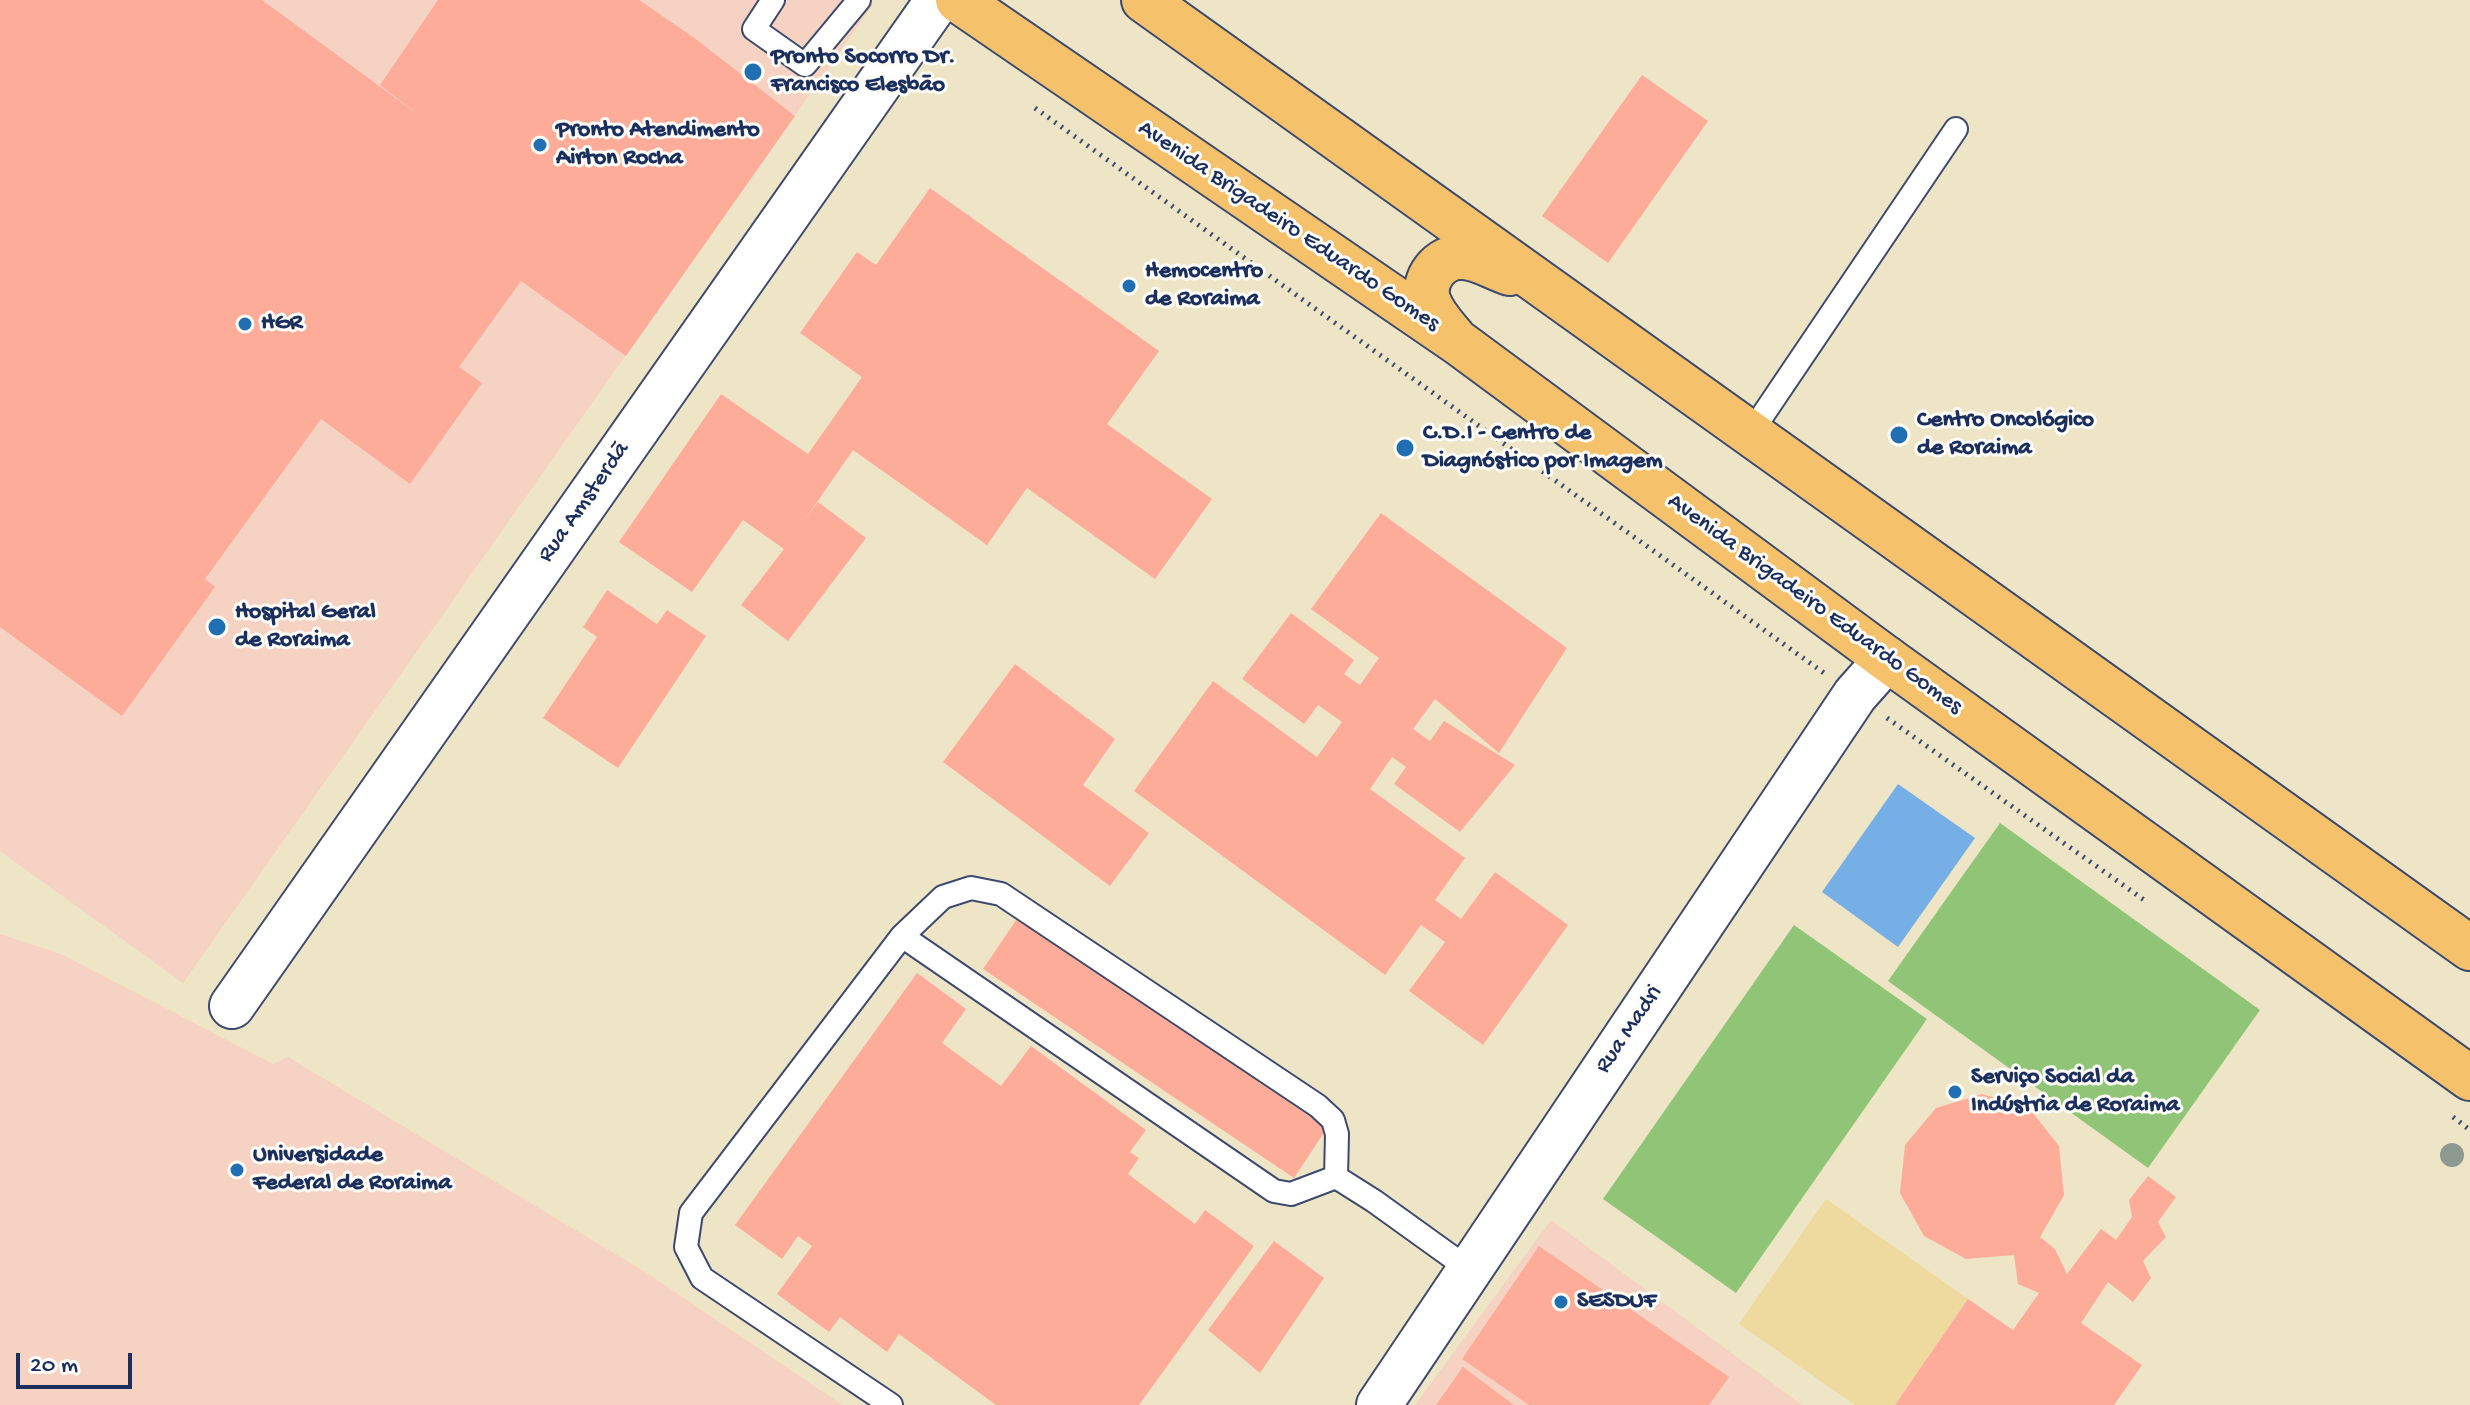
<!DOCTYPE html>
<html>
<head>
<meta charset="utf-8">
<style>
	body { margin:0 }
	#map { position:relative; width:2470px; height:1405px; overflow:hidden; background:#eee4c6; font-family:"Gochi Hand",sans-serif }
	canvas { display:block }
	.scale { position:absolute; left:16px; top:1353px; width:116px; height:36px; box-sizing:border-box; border:4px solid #1b2f5e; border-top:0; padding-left:10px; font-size:24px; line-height:28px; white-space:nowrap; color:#1b2f5e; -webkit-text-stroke:6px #fdfcf7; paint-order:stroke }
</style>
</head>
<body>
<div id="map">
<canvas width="2470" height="1405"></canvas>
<div class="scale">20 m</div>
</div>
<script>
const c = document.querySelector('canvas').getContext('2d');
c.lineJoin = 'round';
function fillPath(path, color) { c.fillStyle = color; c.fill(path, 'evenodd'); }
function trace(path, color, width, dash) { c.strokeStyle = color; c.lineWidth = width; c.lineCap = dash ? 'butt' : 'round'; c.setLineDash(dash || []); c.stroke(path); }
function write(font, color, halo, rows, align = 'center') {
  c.font = font + ' "Gochi Hand",sans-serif'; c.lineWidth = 6; c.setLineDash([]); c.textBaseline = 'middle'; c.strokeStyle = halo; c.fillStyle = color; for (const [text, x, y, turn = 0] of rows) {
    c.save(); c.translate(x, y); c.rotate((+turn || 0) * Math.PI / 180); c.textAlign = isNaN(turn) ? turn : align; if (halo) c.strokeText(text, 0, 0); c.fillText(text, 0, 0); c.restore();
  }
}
const built = new Path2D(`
	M0,0h864l8,6 -689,977 -183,-132z
	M0,934l61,20 212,110 15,-7 362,218 192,130h-842z
	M1551,1220l251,185h-387z`);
const green = new Path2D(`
	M2000,823l260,187 -112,158 -260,-187z
	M1794,925l133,94 -191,274 -133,-94z`);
const sand = new Path2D(`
	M1826,1199l142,100 -73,106h-40l-116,-81z`);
const water = new Path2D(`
	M1898,784l77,54 -77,109 -76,-55z`);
const building = new Path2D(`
	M0,0h262l158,116 -40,-31 58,-85h201l54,37 102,79 -169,240 -105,-75 -62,86 23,16 -72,101 -89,-65 -116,160 10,8 -93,129 -122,-89z
	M1642,75l66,46 -100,142 -66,-47z
	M930,188l229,163 -52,73 105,75 -57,80 -128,-91 -40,57 -134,-95 -49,71 14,-19 48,36 -78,103 -47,-36 43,-56 -41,-29 -51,72 -73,-50 102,-148 87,60 54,-77 -62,-44 57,-81 19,13z
	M1381,513l186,135 -68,105 -64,-54 -22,30 17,12 14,-20 71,44 -55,67 -66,-48 12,-17 -14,-10 -22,32 95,69 -30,42 26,19 34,-47 73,53 -85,120 -74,-54 36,-49 -24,-17 -36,50 -251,-184 79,-110 104,76 25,-35 -24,-17 -14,19 -62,-45 49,-66 63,47 -10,14 16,11 19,-27 -68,-49z
	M607,590l50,34 10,-14 39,26 -88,132 -75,-50 54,-81 -14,-10z
	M1015,664l100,75 -32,46 66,48 -39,53 -167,-124z
	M1021,913l310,209 -37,56 -311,-209z
	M917,973l49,36 -24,34 59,43 30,-40 115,84 -16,22 9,6 -11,16 67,50 10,-14 49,36 -115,159h-143l-97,-71 -12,18 -47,-35 -11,15 -52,-38 35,-48 -14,-10 -16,23 -47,-34z
	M1982,1094l47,14 30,38 5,49 -24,42 15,12 12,25 34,-45 15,11 16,-23 -3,-17 19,-24 28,21 -18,25 8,15 -23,24 8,17 -18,24 -25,-20 -27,41 61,42 -28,40h-219l73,-106 45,31 26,-37 -21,-9 -4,-29 -48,4 -42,-23 -24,-43 5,-48 31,-37z
	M1274,1241l50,37 -64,95 -52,-43z
	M1539,1246l190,131 -20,28h-180l-67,-46z
	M1463,1367l51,38h-78z`);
const path = new Path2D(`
	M1035,108l789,565
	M1887,718l260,184
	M2453,1117l17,13`);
const service = new Path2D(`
	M773,0l-19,29 51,36 54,-65
	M1750,434l206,-305
	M902,936l372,255 17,3 45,-17
	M1336,1177l38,24 96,69
	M891,1405l-189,-127 -16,-31 5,-34 211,-277 41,-39 28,-9 30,6 317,212 15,14 4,14 -1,43`);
const minor = new Path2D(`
	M232,1006l706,-1006
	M1379,1405l476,-710 32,-36`);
const primary = new Path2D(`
	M958,0l501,343 428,316 583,419
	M1144,0l1326,948
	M1453,337c-9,-11 -20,-22 -25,-37 -6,-21 12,-44 34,-43 16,0 32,11 48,16`);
const trees = [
	[2452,1155]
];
const markers = [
	[753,72,10,"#1f6fb2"],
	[540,145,8,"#1f6fb2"],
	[1129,286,8,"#1f6fb2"],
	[245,324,8,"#1f6fb2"],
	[1899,435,10,"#1f6fb2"],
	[1405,448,10,"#1f6fb2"],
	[217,627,10,"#1f6fb2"],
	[1955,1092,8,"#1f6fb2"],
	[237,1170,8,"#1f6fb2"],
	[1561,1302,8,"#1f6fb2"]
];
const poiNames = [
	["Pronto Socorro Dr.",771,58],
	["Francisco Elesbão",771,86],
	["Pronto Atendimento",556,131],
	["Airton Rocha",556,159],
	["Hemocentro",1145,272],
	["de Roraima",1145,300],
	["HGR",261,324],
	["Centro Oncológico",1917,421],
	["de Roraima",1917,449],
	["C.D.I - Centro de",1423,434],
	["Diagnóstico por Imagem",1423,462],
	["Hospital Geral",235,613],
	["de Roraima",235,641],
	["Serviço Social da",1971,1078],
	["Indústria de Roraima",1971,1106],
	["Universidade",253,1156],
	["Federal de Roraima",253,1184],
	["SESDUF",1577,1302]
];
const streetNames = [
	["Avenida Brigadeiro Eduardo Gomes",1288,227,34],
	["Rua Amsterdã",585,503,-55],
	["Avenida Brigadeiro Eduardo Gomes",1814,605,36],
	["Rua Madri",1630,1030,-56]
];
fillPath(built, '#f5d2c2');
fillPath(green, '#90c578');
fillPath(sand, '#eeda9e');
fillPath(water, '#76aee6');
fillPath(building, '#feac9a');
trace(service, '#3b4a6e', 26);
trace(minor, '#3b4a6e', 48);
trace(primary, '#3b4a6e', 48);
trace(path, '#3b4a6e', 5, [2, 6]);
trace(service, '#fff', 22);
trace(minor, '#fff', 44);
trace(primary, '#f5c16b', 44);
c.fillStyle = '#8d9991';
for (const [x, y] of trees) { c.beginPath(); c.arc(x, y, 12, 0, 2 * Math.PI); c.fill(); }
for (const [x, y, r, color] of markers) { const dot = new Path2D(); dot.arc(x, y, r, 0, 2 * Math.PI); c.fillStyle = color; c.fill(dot); trace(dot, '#fdfcf7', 3); }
write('bold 24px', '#1b2f5e', '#fdfcf7', poiNames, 'left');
write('24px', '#1b2f5e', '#fdfcf7', streetNames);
</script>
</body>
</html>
